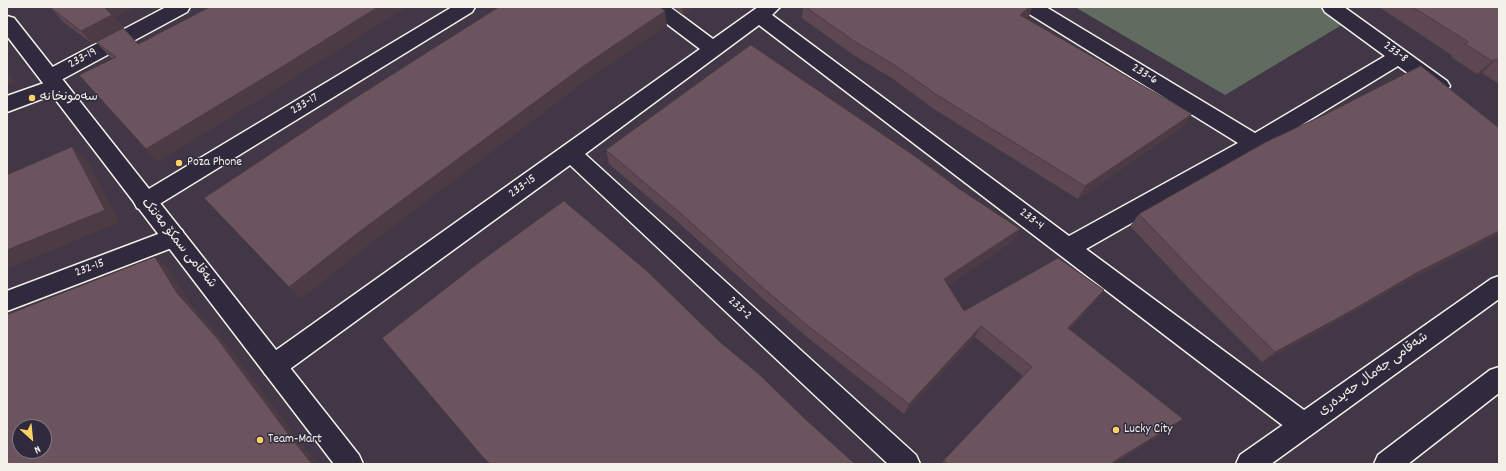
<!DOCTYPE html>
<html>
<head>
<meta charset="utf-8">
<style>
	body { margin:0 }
	#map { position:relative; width:1506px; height:471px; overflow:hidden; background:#413747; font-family:Dekko,sans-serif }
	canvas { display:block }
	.frame { position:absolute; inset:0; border:8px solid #f4f1e8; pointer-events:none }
	.north { position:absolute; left:12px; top:419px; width:40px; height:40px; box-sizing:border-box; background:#2f2a3d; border:1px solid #7e7a81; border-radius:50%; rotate:153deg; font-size:11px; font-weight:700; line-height:16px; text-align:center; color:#f4f1e8 }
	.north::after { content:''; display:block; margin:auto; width:14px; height:18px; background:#ffd166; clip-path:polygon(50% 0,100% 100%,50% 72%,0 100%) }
</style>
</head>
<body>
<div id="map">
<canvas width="1506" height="471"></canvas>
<div class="frame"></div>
<div class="north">N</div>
</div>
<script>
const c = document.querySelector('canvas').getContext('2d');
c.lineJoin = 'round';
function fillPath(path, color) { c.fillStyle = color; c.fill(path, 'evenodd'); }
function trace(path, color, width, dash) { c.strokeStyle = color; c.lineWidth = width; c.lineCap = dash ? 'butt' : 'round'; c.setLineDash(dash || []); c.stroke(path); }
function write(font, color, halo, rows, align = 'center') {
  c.font = font + ' Dekko,"Playpen Sans Arabic",sans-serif'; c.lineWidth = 3; c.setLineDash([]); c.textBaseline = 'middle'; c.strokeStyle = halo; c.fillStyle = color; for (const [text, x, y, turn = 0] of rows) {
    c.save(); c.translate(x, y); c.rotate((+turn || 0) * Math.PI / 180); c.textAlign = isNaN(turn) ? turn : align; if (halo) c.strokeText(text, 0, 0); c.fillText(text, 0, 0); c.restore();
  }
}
const green = new Path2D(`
	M1075,7h248l22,16 -120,72z`);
const minor = new Path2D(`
	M166,7h24l-3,5 -126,68 2,1 3,5 -3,5 -56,21v-16l37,-13 -4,-6 3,-5z
	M452,7h23l-3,5 -319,196 -8,3 -8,-3 -3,-6 3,-6z
	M648,7h22l43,32 45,-32h22l-8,8 297,221 169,-93 -212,-131 -3,-5h23l209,126 130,-77 -60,-44 -3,-5h22l103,74 3,5 -3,5 -7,2 -7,-2 -35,-25 -136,83 -176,100 226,167 4,9 -4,9 -9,3 -9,-3 -535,-409 -174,129 331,301 4,9h-32l-318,-299 -287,209 -9,3 -9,-3 -3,-8 3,-8 435,-309 -49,-37z
	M174,228l8,2 3,7 -3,7 -175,67v-20z`);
const major = new Path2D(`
	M7,16l7,2 345,437 4,9h-29l-327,-428z
	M1499,276v23l-228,165h-35l4,-9 251,-176z
	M1499,367v26l-91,71h-34l4,-9 112,-85z`);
const wall = new Path2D(`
	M672,7h21l-10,8z
	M803,7h229l-3,9 -3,2 157,109 -105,72 -144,-90 -41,-30 -41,-25 -50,-36z
	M1379,7h120v77l-17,-11 -5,1 -26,-17 2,-1z
	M51,8l64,10 23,26 151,37 -131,80 -12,-12 -34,-90 -3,-3 -13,-14 -3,2 -30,-22z
	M1499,128v106l-97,50 -68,39 -72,39 -71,-71 -61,-65 9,-12z
	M606,150l408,91 -66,44 16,26 140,-21 -9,11 -26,28 114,90 -12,9 -56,35 1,1h-175l3,-4 79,-84 -48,-39 -71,77 -97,-77 -45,-39 -83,-75 -70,-59z`);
const shadedWall = new Path2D(`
	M104,7h31l-20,11 8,10 -30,16 -12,-13z
	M378,7h29l-118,74 -131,80 -12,-12z
	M682,7h11l-10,8z
	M1029,7h3l-3,9 -14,13 5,-14z
	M665,11l2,15 -79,53 -219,166 -68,54 -12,-12 70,-55 226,-167z
	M1496,59l-14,14 -5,1 15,-13z
	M7,71l9,11 -9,3z
	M1192,114l-9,13 -105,72 7,-13z
	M72,147l15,13 33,62 -113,47v-19z
	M1020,229l-6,12 -74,50 4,-12z
	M1499,231v3l-97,50 -68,39 -72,39 13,-10 143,-80z
	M155,257l14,12 22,35 38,43 72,96 17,21h-6l-23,-29 -112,-142z
	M1104,290l-9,11 -36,38 9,-11z
	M981,326l-6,11 -71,77 5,-10z
	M1183,419l-12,9 -58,36v-2z`);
const building = new Path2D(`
	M50,7h54l8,8 -31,16 -30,-23z
	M210,7h168l-98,61 -134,81 -67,-74 37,-18 -20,-15 27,-14 15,16z
	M499,7h161l5,4 -80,54 -226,167 -70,55 -85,-89 148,-98z
	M806,7h223l-9,8 172,99 -107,72 -148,-91 -41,-29 -42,-25z
	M1413,7h86v54l-3,-2 -4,2 -27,-17 3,-2z
	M751,45l165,112 42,31 62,41 -76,50 20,32 94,-53 46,32 -36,38 115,91 -70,43 3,2h-168l-4,-4 88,-93 -51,-41 -72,78 -101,-78 -46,-39 -85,-77 -71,-60z
	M1421,66l78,62v103l-81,41 -69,40 -74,40 -73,-72 -63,-66 127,-72 58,-27z
	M72,147l33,63 -98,40v-75z
	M564,201l84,71 72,70 41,34 43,42 51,46h-365l-8,-8 -100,-118 99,-77z
	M155,257l22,36 39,44 73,98 23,29h-305v-149zM20,427h24v24h-24z`);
const markers = [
	[32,98,4,"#ffd166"],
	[179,163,4,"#ffd166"],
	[1116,430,4,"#ffd166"],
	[260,440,4,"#ffd166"]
];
const streetNames = [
	["233-8",1395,53,36],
	["233-19",83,59,-28],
	["233-6",1144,75,31],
	["233-17",305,105,-31],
	["233-15",523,187,-36],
	["233-4",1031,220,37],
	["شەقامی سمکۆ مەنتک",178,244,51],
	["232-15",90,269,-21],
	["233-2",739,309,43],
	["شەقامی جەمال حەیدەری",1374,375,-36]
];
const poiNames = [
	["سەمونخانە",40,98],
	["Poza Phone",187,163],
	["Lucky City",1124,430],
	["Team-Mart",268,440]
];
fillPath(green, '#616c61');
trace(minor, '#f4f1e8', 3);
trace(major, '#f4f1e8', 3);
fillPath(minor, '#2f2a3d');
fillPath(major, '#2f2a3d');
fillPath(wall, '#5d4851');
fillPath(shadedWall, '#4c3b42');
fillPath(building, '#6c545e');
trace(building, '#4c3b42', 1);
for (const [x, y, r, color] of markers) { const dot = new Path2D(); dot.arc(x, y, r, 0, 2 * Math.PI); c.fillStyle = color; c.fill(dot); trace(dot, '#2f2a3d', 1.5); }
write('13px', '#f4f1e8', '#2f2a3d', streetNames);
write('13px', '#f4f1e8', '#2f2a3d', poiNames, 'left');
</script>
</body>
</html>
